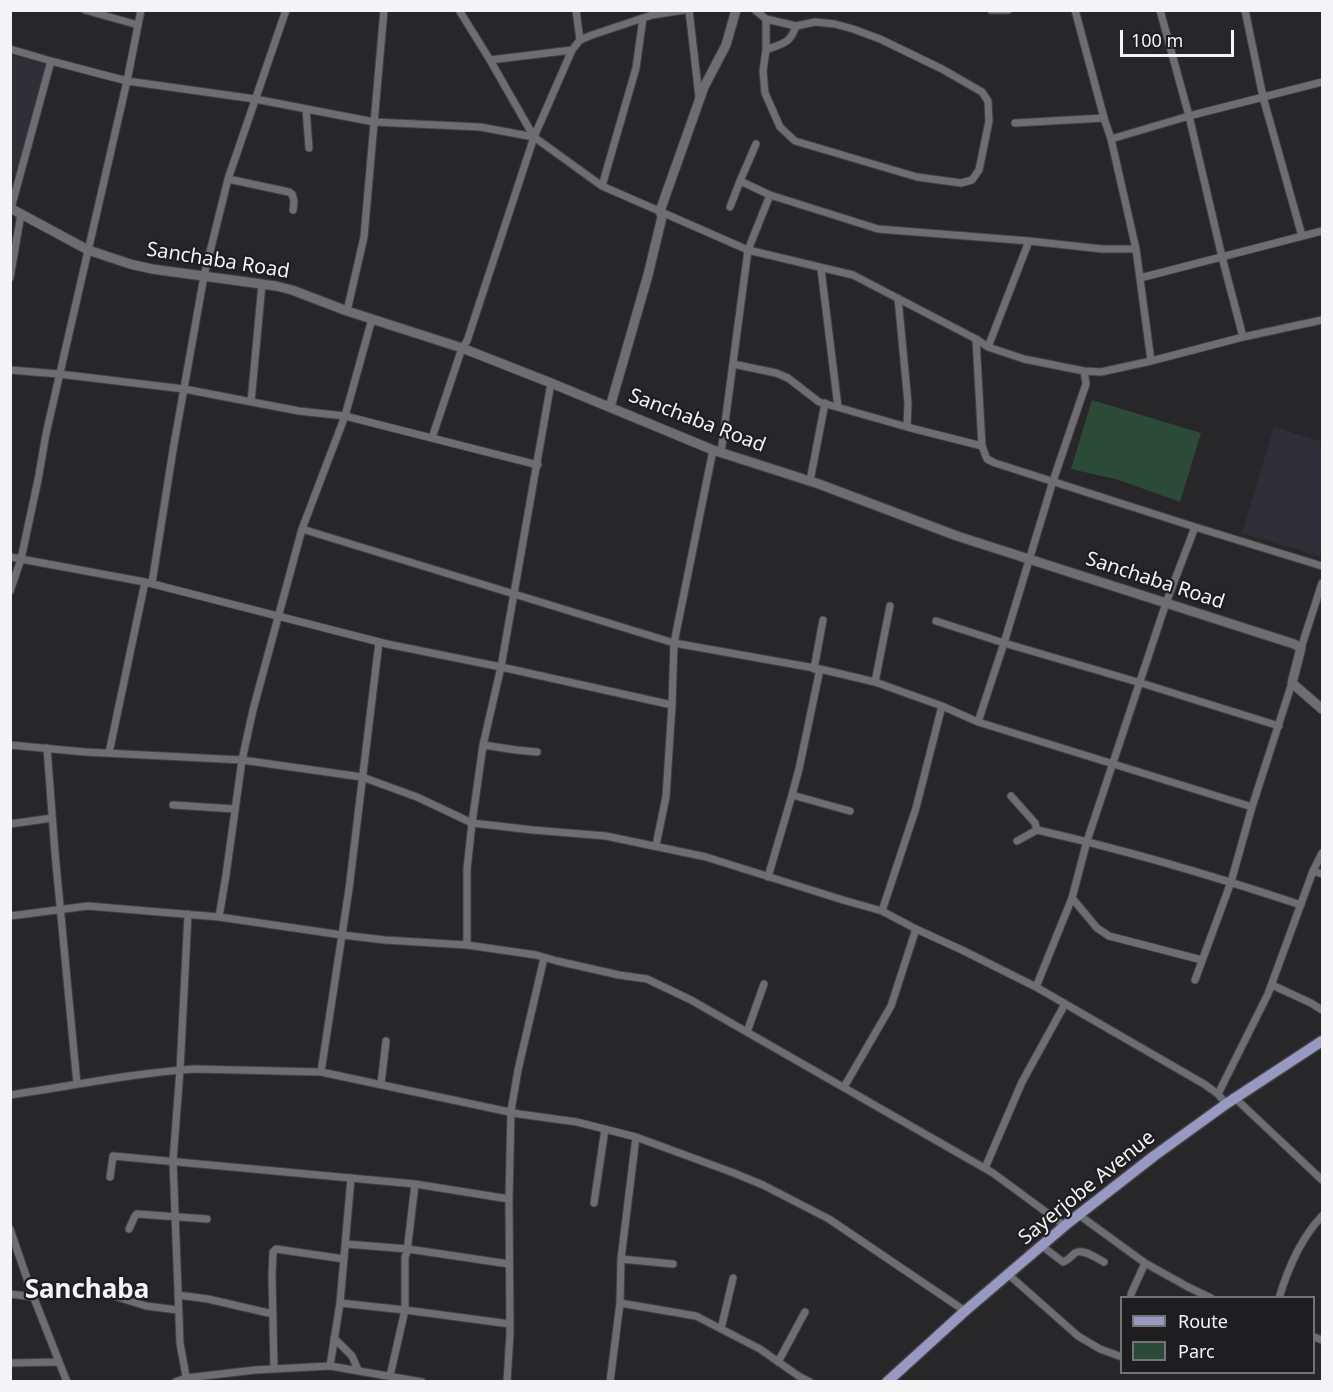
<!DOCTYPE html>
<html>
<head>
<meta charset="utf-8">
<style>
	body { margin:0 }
	#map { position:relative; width:1333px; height:1392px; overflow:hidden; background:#27272a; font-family:"Noto Sans",sans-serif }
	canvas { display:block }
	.frame { position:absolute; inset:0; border:12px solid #f4f3f5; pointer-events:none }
	.legend { position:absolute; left:1120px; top:1296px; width:195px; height:78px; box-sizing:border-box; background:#1e1d20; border:2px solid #747375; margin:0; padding:8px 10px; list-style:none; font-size:18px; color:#f4f3f5 }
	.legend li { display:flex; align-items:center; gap:12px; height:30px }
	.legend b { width:30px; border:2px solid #747375 }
	.scale { position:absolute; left:1120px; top:30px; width:114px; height:27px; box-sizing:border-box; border:3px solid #f4f3f5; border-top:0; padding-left:8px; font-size:18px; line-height:21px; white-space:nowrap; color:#f4f3f5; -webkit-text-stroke:4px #1e1d20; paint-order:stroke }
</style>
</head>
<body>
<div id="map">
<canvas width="1333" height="1392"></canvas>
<div class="frame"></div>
<ul class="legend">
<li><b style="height:8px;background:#9899c2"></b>Route</li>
<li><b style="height:16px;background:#2c4a38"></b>Parc</li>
</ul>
<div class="scale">100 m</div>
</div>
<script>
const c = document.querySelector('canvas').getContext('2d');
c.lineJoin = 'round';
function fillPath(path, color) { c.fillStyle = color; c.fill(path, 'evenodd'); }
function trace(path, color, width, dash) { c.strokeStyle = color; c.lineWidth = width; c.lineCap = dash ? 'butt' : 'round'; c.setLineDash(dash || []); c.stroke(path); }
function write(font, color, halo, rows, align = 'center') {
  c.font = font + ' "Noto Sans",sans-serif'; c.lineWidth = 4.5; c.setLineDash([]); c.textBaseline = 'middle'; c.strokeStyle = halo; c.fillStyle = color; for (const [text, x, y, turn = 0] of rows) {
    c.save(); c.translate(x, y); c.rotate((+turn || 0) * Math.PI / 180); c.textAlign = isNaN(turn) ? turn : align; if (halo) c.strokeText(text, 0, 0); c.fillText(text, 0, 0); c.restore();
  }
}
const built = new Path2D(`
	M10,54l42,13 -30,110 -11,-4z
	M1274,427l48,15v115l-80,-24z`);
const green = new Path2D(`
	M1092,400l109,33 -21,69 -61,-22 -48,-11z`);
const street = new Path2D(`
	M85,10l53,15
	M459,10l31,50 44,77 68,49 146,64 105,25 123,64 12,8 36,12 60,12 17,1 50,-11 92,-24 79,-17
	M576,10l4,30
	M689,10l10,87
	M755,10l11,9v31l-3,21 2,22 15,34 15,14 122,36 44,6 11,-3 7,-10 10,-49 -1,-20 -6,-9 -40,-23 -62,-30 -27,-10 -18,-5 -20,-2 -19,4 -30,-7
	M991,10h17
	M1075,10l29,108 7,21 25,110 15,112
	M1160,10l29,106 33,141 21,80
	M1245,10l18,87 39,139
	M10,49l41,12 76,20 128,18 119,23 106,5 54,10
	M766,50c17,-7 24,-6 30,-24
	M490,60l82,-10 8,-10 12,-5 60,-20 32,-5
	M306,109l3,39
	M1015,123l89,-5
	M1111,139l78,-23 133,-34
	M756,144l-16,37 30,14
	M228,179l61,13 3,2 2,7 -1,9
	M602,186l34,-118 7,-50
	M730,207l10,-26
	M11,208l40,-147
	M821,269l17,138
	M10,278l11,-64
	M1140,278l182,-47
	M898,298l10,105 -1,24
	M347,311l17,-74 20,-227
	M976,339l6,107 5,13 8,4 200,64 127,39
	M988,347l41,-106
	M733,364l43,9 12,5 31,24 88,25 75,19
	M10,370l49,4 125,15 115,22 46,5 193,49
	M251,402l11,-118
	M432,438l30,-90 5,-7 67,-204 38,-87
	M721,453l27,-203 22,-55 108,34 151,12 73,8h34
	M810,481l15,-78
	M302,529l372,114 146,26 55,13 67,24 36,16 274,85
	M10,557l135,25 242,62 114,23 171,38
	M152,583l21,-133 31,-174 24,-97 58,-169
	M10,591l11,-32 17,-79 8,-46 81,-353 14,-71
	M936,621l68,22 137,40 138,43
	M1301,648l21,-65
	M814,669l9,-49
	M875,682l15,-76
	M978,722l26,-79 49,-162 33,-97 -2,-13
	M10,745l75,7 157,8 120,17 55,20 55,26 61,7 73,6 100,21 137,43 39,11 34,18 46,21 74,37 168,97 14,10 8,10
	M483,745l33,5 21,2
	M47,748l8,105 22,231
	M109,753l36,-171
	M792,795l7,-26 21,-100
	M1011,796l24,27 2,7
	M173,805l62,4
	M10,824l42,-6
	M1017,841l20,-11c89,20 177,46 264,75
	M656,845l10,-48 6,-92 2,-62 39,-193
	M1313,871l9,3
	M768,877l24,-82 58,16
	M1072,898l25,30 12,8 93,24
	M882,911l34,-103 26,-102
	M10,916l78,-10 131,11 123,18 43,5 82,5 69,10 21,6 62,14 28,4 44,21 302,173 72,53
	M219,917l7,-42 16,-115 11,-50 49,-181 43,-113 27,-97
	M467,945v-76l5,-46 11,-78 18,-78 50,-284
	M1195,980l36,-98 21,-75 40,-124
	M1272,985l39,18 11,7
	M1036,987l36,-89 15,-57 79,-238 29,-76
	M747,1032l17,-48
	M321,1072l28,-183 30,-247
	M381,1084l5,-43
	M844,1087l47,-81 25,-77
	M1218,1094l50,-100 45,-123 9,-18
	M10,1095c62,-9 123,-22 185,-26l126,3 198,42 58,8 59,15 98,36 29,12 66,34 136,92
	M1235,1098l87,82
	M985,1168l37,-86 43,-78
	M110,1177l3,-21 302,28 94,15
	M594,1203l11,-74
	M1079,1215l66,48 43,24 23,11
	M10,1229l22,64 35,89
	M129,1229l6,-13 2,-2 70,5
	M346,1244l62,5 101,15
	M1042,1246l21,16c6,-2 7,-5 12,-9 8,-5 21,5 29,9
	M621,1259l52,5
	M1009,1275l69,61 22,13 22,8
	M10,1294l24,3
	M1131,1294l14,-31
	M111,1295l35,11 32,4
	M178,1295l30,4 65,15
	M1279,1298c9,-30 21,-59 43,-82
	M340,1303l65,7 105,14
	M620,1303l76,13 64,33 40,28 10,5
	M721,1329l12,-51
	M1314,1337l8,3
	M334,1338l18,18 6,14
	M778,1362l27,-50
	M10,1363l49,-1
	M330,1366l10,-63 11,-125
	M274,1369l-2,-94 1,-23 3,-3 68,10
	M390,1376l15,-66v-53l2,-5 8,-68
	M175,1382l11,-4 69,-8 75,-4 92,16
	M187,1382l-7,-39 -7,-182 7,-91 8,-156
	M507,1382l3,-49 -1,-134 2,-88 7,-41 26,-112
	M610,1382l10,-79 1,-44 15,-122`);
const secondary = new Path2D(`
	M10,208l78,42 42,14 22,5 124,17 16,4 55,21 115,37 89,35 162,67 106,34 138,52 337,108 7,4 -9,35 30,26
	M610,407l38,-132 14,-58 -2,-6 44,-124 22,-42 10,-35`);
const primary = new Path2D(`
	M887,1382l78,-71 103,-88 86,-67 72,-52 96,-63`);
const streetNames = [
	["Sanchaba Road",218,261,9],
	["Sanchaba Road",697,421,21],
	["Sanchaba Road",1155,581,18],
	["Sayerjobe Avenue",1087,1188,-39]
];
const districtNames = [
	["Sanchaba",87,1291]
];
fillPath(built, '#302f37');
fillPath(green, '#2c4a38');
trace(street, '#424244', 9);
trace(secondary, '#424244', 11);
trace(primary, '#424244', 13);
trace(street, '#6e6d71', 7);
trace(secondary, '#6e6d71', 9);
trace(primary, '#9899c2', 10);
write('20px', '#f4f3f5', '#1e1d20', streetNames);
write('bold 26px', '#f4f3f5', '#1e1d20', districtNames);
</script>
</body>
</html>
